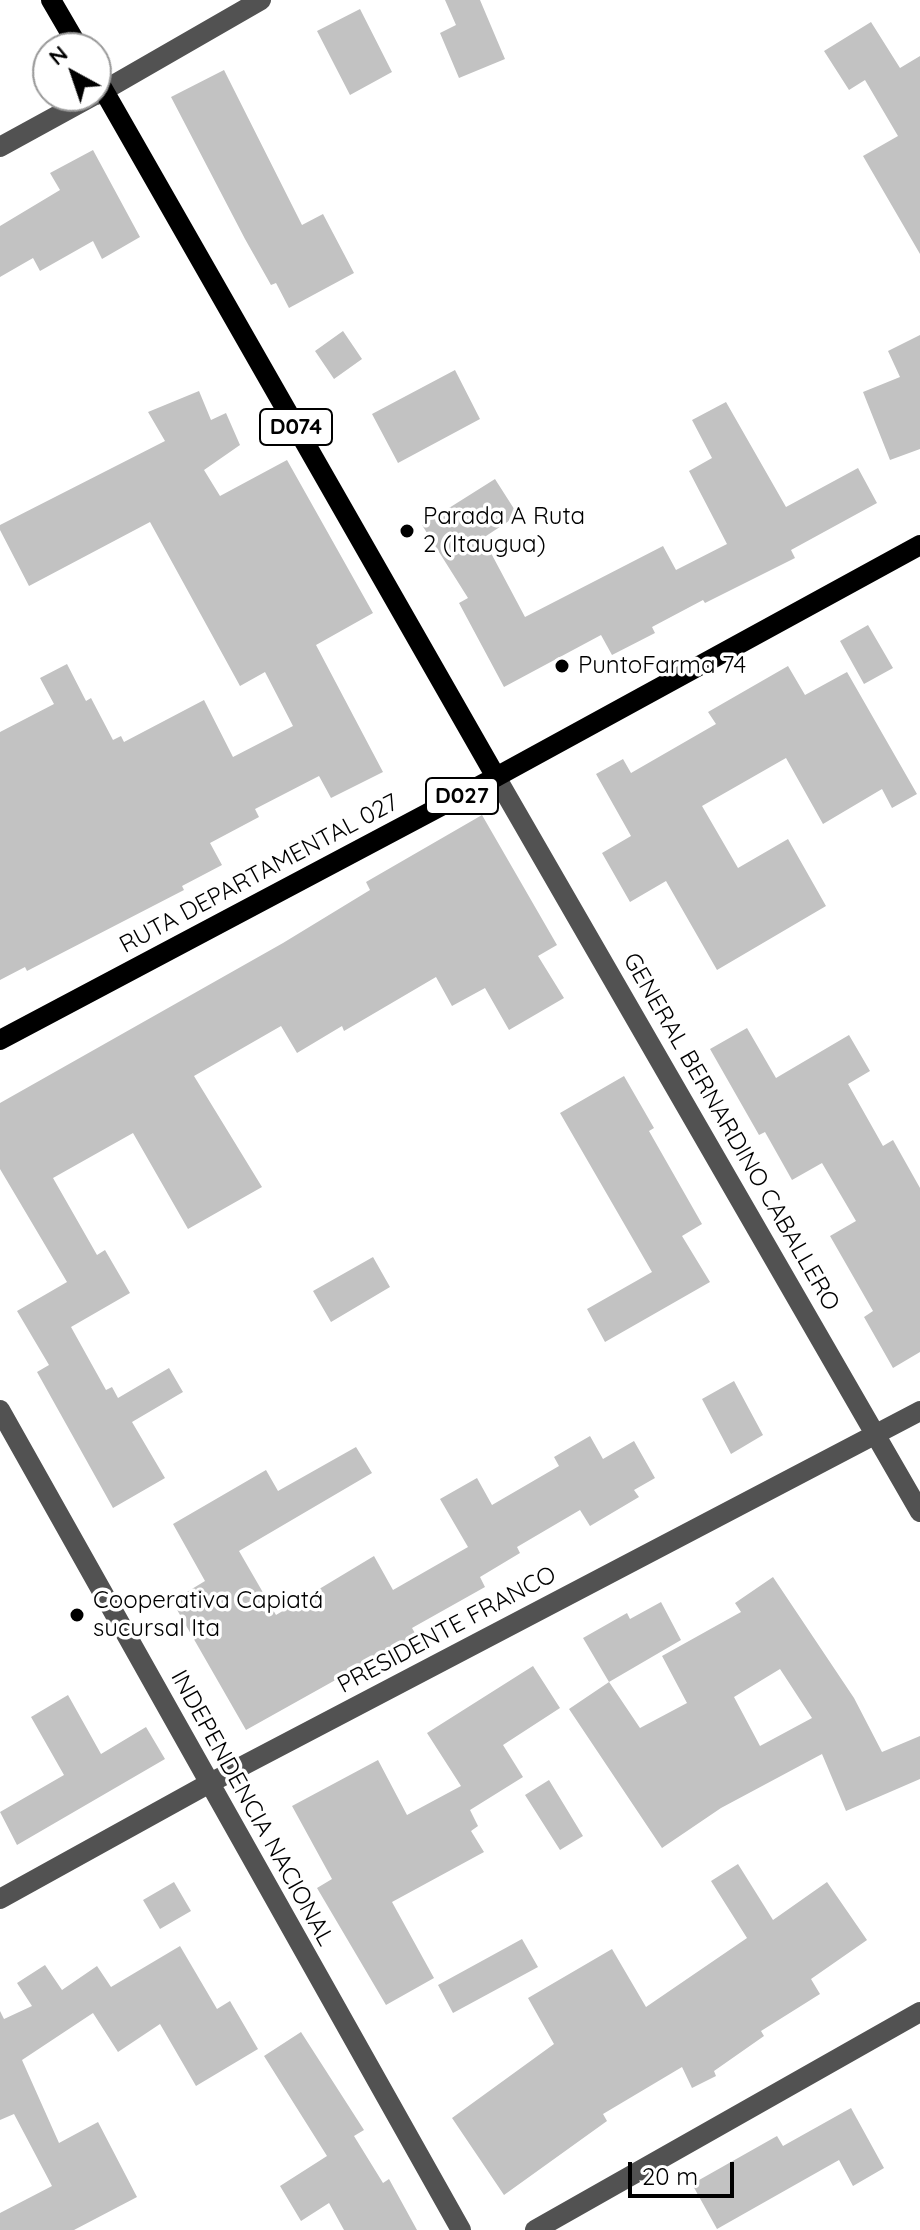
<!DOCTYPE html>
<html>
<head>
<meta charset="utf-8">
<style>
	body { margin:0 }
	#map { position:relative; width:920px; height:2230px; overflow:hidden; background:#fff; font-family:Quicksand,sans-serif }
	canvas { display:block }
	.north { position:absolute; left:32px; top:32px; width:80px; height:80px; box-sizing:border-box; background:#fff; border:2px solid #999; border-radius:50%; rotate:320deg; font-size:22px; font-weight:700; line-height:32px; text-align:center; color:#000 }
	.north::after { content:''; display:block; margin:auto; width:28px; height:36px; background:#000; clip-path:polygon(50% 0,100% 100%,50% 72%,0 100%) }
	.scale { position:absolute; left:628px; top:2162px; width:106px; height:36px; box-sizing:border-box; border:4px solid #000; border-top:0; padding-left:10px; font-size:24px; line-height:28px; white-space:nowrap; color:#000; -webkit-text-stroke:6px #fff; paint-order:stroke }
</style>
</head>
<body>
<div id="map">
<canvas width="920" height="2230"></canvas>
<div class="north">N</div>
<div class="scale">20 m</div>
</div>
<script>
const c = document.querySelector('canvas').getContext('2d');
c.lineJoin = 'round';
function fillPath(path, color) { c.fillStyle = color; c.fill(path, 'evenodd'); }
function trace(path, color, width, dash) { c.strokeStyle = color; c.lineWidth = width; c.lineCap = dash ? 'butt' : 'round'; c.setLineDash(dash || []); c.stroke(path); }
function write(font, color, halo, rows, align = 'center') {
  c.font = font + ' Quicksand,sans-serif'; c.lineWidth = 7; c.setLineDash([]); c.textBaseline = 'middle'; c.strokeStyle = halo; c.fillStyle = color; for (const [text, x, y, turn = 0] of rows) {
    c.save(); c.translate(x, y); c.rotate((+turn || 0) * Math.PI / 180); c.textAlign = isNaN(turn) ? turn : align; if (halo) c.strokeText(text, 0, 0); c.fillText(text, 0, 0); c.restore();
  }
}
const building = new Path2D(`
	M445,0h35l25,59 -46,19 -19,-45 16,-8z
	M360,9l32,63 -42,23 -33,-64z
	M871,22l29,46 20,-12v198l-57,-98 35,-20 -33,-56 -16,10 -25,-39z
	M224,70l78,155 21,-11 31,59 -65,35 -13,-25 -5,2 -26,-46 -74,-142z
	M93,150l47,87 -38,22 -9,-18 -53,30 -7,-13 -33,19v-51l60,-36 -10,-17z
	M343,331l19,28 -28,20 -19,-28z
	M920,335v114l-30,11 -27,-68 37,-15 -12,-26z
	M455,370l25,49 -82,44 -26,-49z
	M199,391l12,29 15,-7 14,32 -36,25 16,26 67,-36 86,153 -57,32 67,127 -52,26 -12,-22 -64,33 4,8 -49,26 12,22 -40,21 2,4 -157,81 -2,-4 -25,13v-248l54,-28 -14,-26 27,-14 19,37 5,-3 22,42 8,-4 3,6 80,-42 29,57 60,-31 -28,-54 -25,14 -90,-164 -121,64 -29,-56v-5l165,-84 -17,-29z
	M726,402l60,105 72,-39 19,35 -86,47 4,8 -90,45 -2,-3 -51,27 3,6 -43,22 -11,-20 -97,52 -45,-84 9,-5 -46,-73 73,-46 23,36 -35,23 42,79 138,-71 13,24 51,-26 -38,-73 23,-13 -20,-38z
	M868,625l25,43 -29,16 -24,-43z
	M788,666l17,29 42,-23 70,122 -25,14 -10,-19 -59,35 -37,-66 -84,48 36,62 50,-29 38,67 -109,64 -51,-89 -36,21 -28,-49 29,-17 -35,-62 27,-15 8,14 85,-49 -8,-12z
	M482,815l75,130 -19,11 26,42 -55,32 -24,-42 -33,18 -16,-29 -92,54 -2,-5 -45,27 -16,-27 -87,50 68,111 -74,42 -55,-96 -80,45 44,77 8,-5 25,43 -59,34 35,63 6,-3 6,11 51,-30 14,24 -51,30 33,56 -52,30 -76,-136 12,-7 -32,-54 50,-29 -67,-113v-66l283,-160 87,-53 -4,-8z
	M747,1028l29,50 73,-43 21,36 -22,13 35,62 10,-6 27,48v164l-27,16 -29,-51 9,-6 -43,-75 26,-15 -34,-58 -30,17 -27,-48 -6,3 -49,-86z
	M624,1076l30,52 -5,3 53,93 -20,12 28,46 -105,60 -18,-33 65,-37 -92,-159z
	M373,1257l17,30 -59,35 -18,-31z
	M734,1381l29,54 -32,19 -29,-55z
	M590,1436l13,23 31,-18 21,37 -21,12 5,7 -49,29 -10,-16 -63,37 3,6 -40,24 5,10 -73,41 4,7 -170,95 -74,-129 33,-20 -32,-57 93,-54 12,21 78,-44 16,26 -133,78 37,64 98,-59 19,34 75,-43 -28,-48 37,-21 15,27 67,-39 -5,-9z
	M773,1577l81,121 28,54 38,-16v43l-74,32 -24,-57 -101,54 -59,40 -93,-139 40,-27 31,46 47,-25 -25,-47 79,-44 -6,-9zM780,1669l32,49 -52,28 -26,-49z
	M661,1602l20,38 -72,42 -26,-44 44,-25 3,6z
	M533,1666l27,42 -57,37 20,32 -53,33 8,16 -7,5 13,21 -92,50 42,76 -48,27 -69,-117 15,-9 -40,-73 86,-46 29,55 54,-29 -34,-53z
	M68,1695l33,59 45,-27 19,32 -148,86 -17,-33 64,-37 -33,-58z
	M549,1780l34,56 -23,14 -35,-55z
	M738,1864l35,56 54,-38 40,58 -56,39 9,15 -59,37 3,5 -50,35 2,5 -24,12 -10,-21 -79,47 4,7 -103,74 -52,-77 102,-74 -26,-46 84,-49 34,58 101,-69 -36,-57z
	M174,1882l17,29 -31,18 -17,-29z
	M522,1939l16,28 -85,46 -15,-28z
	M180,1946l37,63 13,-8 28,48 -62,37 -36,-62 -42,28 -25,-39 -71,47 37,83 39,-21 39,75 -63,33h-74v-17l52,-27 -38,-72 -14,6v-109l4,8 28,-13 -15,-23 28,-18 17,25 35,-24 14,21z
	M301,2032l63,98 -10,6 29,47 6,-4 28,51h-73l-15,-27 -28,18 -21,-35 47,-30 -63,-100z
	M851,2108l33,60 -31,18 -14,-26 -122,69 -25,-45 85,-48 6,10z`);
const minor = new Path2D(`
	M96,95l165,-95
	M0,147l93,-51
	M496,777l424,735
	M0,1410l461,820
	M0,1899l208,-115 712,-373
	M535,2230l385,-218`);
const major = new Path2D(`
	M51,0l28,48
	M96,77l400,700
	M0,1040l496,-263 424,-232`);
const markers = [
	[407,531,8,"#000"],
	[562,666,8,"#000"],
	[77,1615,8,"#000"]
];
const shields = [
	[296,427,72],
	[462,796,72]
];
const shieldNames = [
	["D074",296,427],
	["D027",462,796]
];
const poiNames = [
	["Parada A Ruta",423,517],
	["2 (Itaugua)",423,545],
	["PuntoFarma 74",578,666],
	["Cooperativa Capiatá",93,1601],
	["sucursal Ita",93,1629]
];
const streetNames = [
	["RUTA DEPARTAMENTAL 027",259,874,-28],
	["GENERAL BERNARDINO CABALLERO",731,1132,60],
	["PRESIDENTE FRANCO",447,1630,-28],
	["INDEPENDENCIA NACIONAL",252,1808,61]
];
fillPath(building, '#c2c2c2');
trace(minor, '#525252', 20);
trace(major, '#000', 20);
for (const [x, y, r, color] of markers) { const dot = new Path2D(); dot.arc(x, y, r, 0, 2 * Math.PI); c.fillStyle = color; c.fill(dot); trace(dot, '#fff', 3); }
for (const [x, y, w] of shields) { const box = new Path2D(); box.roundRect(x - w / 2, y - 18, w, 36, 6); c.fillStyle = '#fff'; c.fill(box); trace(box, '#000', 2); }
write('bold 22px', '#000', null, shieldNames);
write('24px', '#000', '#fff', poiNames, 'left');
write('24px', '#000', '#fff', streetNames);
</script>
</body>
</html>
